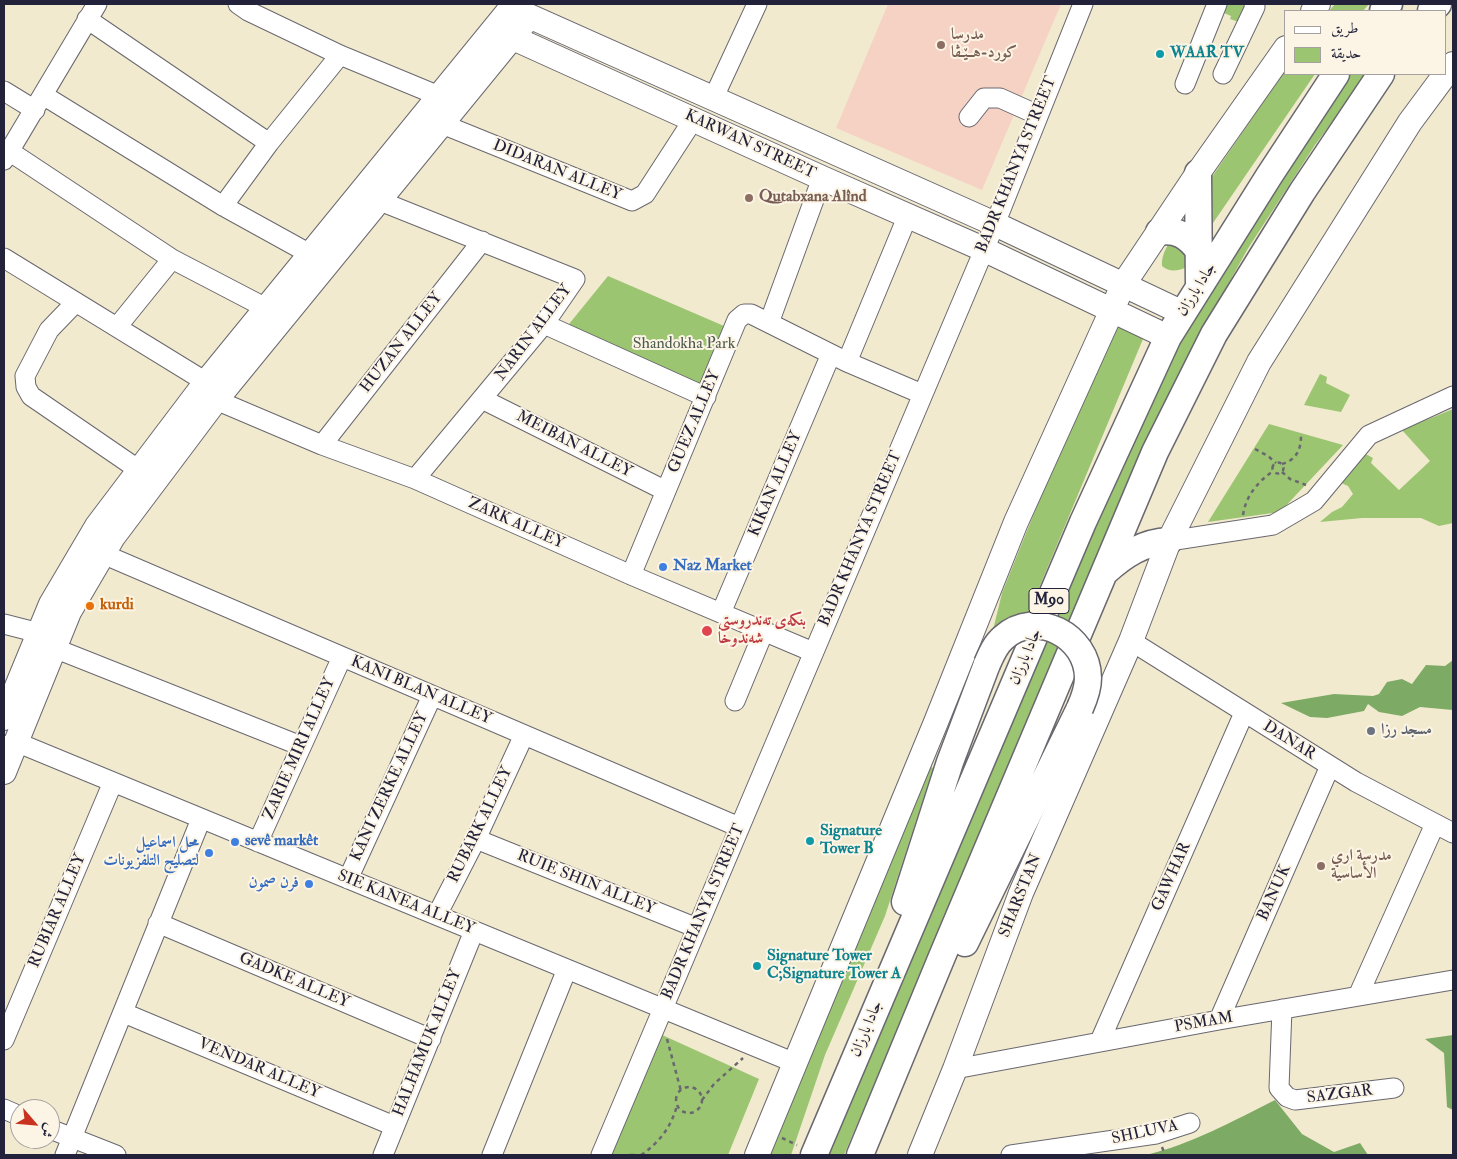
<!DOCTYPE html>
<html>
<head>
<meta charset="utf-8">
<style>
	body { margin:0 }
	#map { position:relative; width:1457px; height:1159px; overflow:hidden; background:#f1eacf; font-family:"IM FELL Double Pica",Amiri,serif }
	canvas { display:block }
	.frame { position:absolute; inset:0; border:5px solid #22223b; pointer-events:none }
	.legend { position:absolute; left:1284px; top:10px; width:162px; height:65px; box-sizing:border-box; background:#fcf5e5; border:1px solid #a5a1a1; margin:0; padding:6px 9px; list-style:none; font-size:15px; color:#22223b }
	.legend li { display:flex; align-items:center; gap:10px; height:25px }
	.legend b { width:25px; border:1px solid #a5a1a1 }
	.north { position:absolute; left:10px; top:1099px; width:50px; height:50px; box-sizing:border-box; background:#fcf5e5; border:1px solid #a5a1a1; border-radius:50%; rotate:117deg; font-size:14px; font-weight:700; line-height:20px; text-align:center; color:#22223b }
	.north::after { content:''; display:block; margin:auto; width:18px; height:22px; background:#c8321e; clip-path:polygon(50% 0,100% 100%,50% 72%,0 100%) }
</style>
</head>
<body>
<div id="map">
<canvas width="1457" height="1159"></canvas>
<div class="frame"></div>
<ul class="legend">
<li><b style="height:6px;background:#fff"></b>طريق</li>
<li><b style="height:14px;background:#9cc572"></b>حديقة</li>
</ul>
<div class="north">ش</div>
</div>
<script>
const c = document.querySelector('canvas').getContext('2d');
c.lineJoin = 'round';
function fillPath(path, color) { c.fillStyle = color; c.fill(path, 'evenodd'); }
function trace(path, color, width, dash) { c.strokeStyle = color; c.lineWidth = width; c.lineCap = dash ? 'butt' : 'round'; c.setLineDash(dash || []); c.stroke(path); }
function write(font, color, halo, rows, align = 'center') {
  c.font = font + ' "IM FELL Double Pica",Amiri,serif'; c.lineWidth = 4; c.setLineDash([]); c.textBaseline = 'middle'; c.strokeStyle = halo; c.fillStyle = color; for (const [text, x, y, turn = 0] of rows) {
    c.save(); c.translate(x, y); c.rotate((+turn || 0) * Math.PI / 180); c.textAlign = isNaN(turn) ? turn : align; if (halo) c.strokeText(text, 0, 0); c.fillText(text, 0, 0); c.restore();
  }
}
const built = new Path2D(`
	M888,4h173l-79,186 -146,-62z`);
const green = new Path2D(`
	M1220,4h28l-6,19 -12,-4 1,-3 -14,-6z
	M1335,4h34l-6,7h-34z
	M1286,69v5h29l-115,168 7,-58z
	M1346,74h22l-53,71 -68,105 -49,89 -197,447 -157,369h-21l183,-438 186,-403z
	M1175,233l21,16 -11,19c-8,3 -16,4 -23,-2 -1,-13 7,-22 13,-33z
	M608,276l123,53 -28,60 -138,-60z
	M1112,319l30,13 1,7 -117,280 -34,15 10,-41z
	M1320,374l7,3 -1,6 24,12 -9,17 -37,-7z
	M1453,409v114l-14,3 -18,-8h-59l-42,4 12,-10 10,-5 11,-13 -5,-8 -9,-4 23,-30 11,6 -2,5 28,27 31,-29 -28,-31z
	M1269,424l74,21 -63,67 -72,10z
	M925,763l8,5 -48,148 -60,139 -34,100h-29z
	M660,1034l99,45 -31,76h-120z`);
const forest = new Path2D(`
	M1453,660v50l-33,-3 -18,9 -23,-4 -11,-8 -4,7 -37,7 -17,-1 -29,-14 53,-9 39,2 6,-2 8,-12 15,-3 10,5 14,-19 19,1z
	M1453,1035v75l-6,-3 -3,-54 -19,-14z
	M1275,1100l27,34 32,18 26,-9 8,12h-222c46,-11 87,-34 129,-55z`);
const path = new Path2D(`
	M1255,449l13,7 8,7
	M1272.5 468a5.5 5.5 0 1 1 11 0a5.5 5.5 0 1 1-11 0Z
	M1282,464c14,-4 19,-14 19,-28
	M1282,472l8,7 16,6
	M1243,515c3,-20 15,-33 30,-44
	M667,1039l14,52
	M676 1100a13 13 0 1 1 26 0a13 13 0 1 1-26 0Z
	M702,1100l12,-16 29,-26
	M782,1138l15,7
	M1162,1147l3,8
	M630,1155h8
	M641,1155c18,-12 31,-29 36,-50`);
const minor = new Path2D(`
	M238,4l10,7 92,44 99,41
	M87,19l182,124
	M1223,74l32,-67 -1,-3
	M1185,84l32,-80
	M4,91l31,19
	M43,95l180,111 87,48
	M713,99l44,-95
	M969,117l15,-19h16l38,17
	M442,124l190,77 13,-7 48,-74
	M9,151l163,108 94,49
	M4,160l93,-156
	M380,201l195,78 -31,45 -129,155
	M223,206l46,-63 71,-88
	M4,258l202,124
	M76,302l-27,28 -24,46 1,11 5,9 108,74
	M769,323l53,-145
	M544,324l162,73
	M117,327l55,-68
	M847,362l61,-147
	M482,399l184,92
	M216,400l106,45 93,34 216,96 182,77
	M322,445l160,-204
	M1169,541l104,-16 41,-24 55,-66 84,-39
	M103,554l636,273
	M631,575l106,-255 7,-6h7l96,48 75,32
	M721,613l110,-259
	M4,624l35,9
	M1131,641l225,141 97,51
	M54,648l247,98
	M735,701l29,-70
	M4,747l12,-5 779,321
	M476,839l221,89
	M258,842l84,-185
	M348,879l84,-183
	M437,915l39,-76 48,-104
	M158,923l273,116
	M1358,996l77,-172
	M1282,1009l-3,79 8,9 8,3 99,-12
	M124,1013l270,113
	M1219,1020l111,-254
	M4,1040l109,-258
	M1100,1041l144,-328
	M955,1069l264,-49 234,-40
	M4,1109l16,7
	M50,1129l66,26
	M65,1155l136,-336
	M383,1155l91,-224
	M492,1155l75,-186
	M601,1155l394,-931 88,-220
	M1011,1155l145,-21 34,-11`);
const major = new Path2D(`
	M1313,11l5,-7
	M500,32l322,146 161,71 185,88
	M4,718l47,-114 46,-78 109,-144 305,-374 484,216 188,89
	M4,772l65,-160 44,-75 103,-137 313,-383
	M757,1155l179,-433 80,-200 96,-212 11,-25 75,-112 88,-125
	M920,1155l35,-86 66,-176 110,-252 38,-100 90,-179 151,-240 43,-58`);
const highway = new Path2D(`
	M1383,11l6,-7
	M1431,11l7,-7
	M1198,173l1,114
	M1159,232c18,-3 29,4 40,19
	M1105,572c19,-17 38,-30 64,-31
	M905,902l45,-140 37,-98
	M965,943l115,-235
	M814,1155l269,-633 85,-185 101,-161 67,-102
	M860,1155l81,-196 214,-507 59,-118 88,-142 79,-118`);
const highwayBridge = new Path2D(`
	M987,664c4,-9 8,-19 16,-26 33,-30 85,-2 85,40 0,11 -4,21 -8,30`);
const markers = [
	[941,45,5,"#8d6e63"],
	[1160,54,5,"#0f9aa8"],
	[749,198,5,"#8d6e63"],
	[663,567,5,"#3f7fe0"],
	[90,606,5,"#e8710a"],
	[707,631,6,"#e0444e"],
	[1371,731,5,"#6b7280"],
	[810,841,5,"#0f9aa8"],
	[235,842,5,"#3f7fe0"],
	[209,853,5,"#3f7fe0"],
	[1321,866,5,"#8d6e63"],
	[309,884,5,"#3f7fe0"],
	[757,966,5,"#0f9aa8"]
];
const shields = [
	[1049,601,40]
];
const shieldNames = [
	["M90",1049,601]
];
const educationNames = [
	["مدرسا",951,36],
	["كورد-هــێـڤا",951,54],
	["Qutabxana Alînd",759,198],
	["مدرسة اري",1331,857],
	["الأساسية",1331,875]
];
const cultureNames = [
	["WAAR TV",1170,54],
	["Signature",820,832],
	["Tower B",820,850],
	["Signature Tower",767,957],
	["C;Signature Tower A",767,975]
];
const streetNames = [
	["KARWAN STREET",750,145,25],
	["BADR KHANYA STREET",1017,165,-68],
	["DIDARAN ALLEY",557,171,22],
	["جادا بارزان",1197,290,-58],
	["NARIN ALLEY",534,333,-53],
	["HUZAN ALLEY",402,343,-52],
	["GUEZ ALLEY",695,422,-67],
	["MEIBAN ALLEY",574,445,27],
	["KIKAN ALLEY",776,484,-67],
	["ZARK ALLEY",516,524,24],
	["BADR KHANYA STREET",861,539,-67],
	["جادا بارزان",1026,657,-67],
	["KANI BLAN ALLEY",421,691,23],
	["DANAR",1289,741,32],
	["ZARIE MIRI ALLEY",300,749,-66],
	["KANI ZERKE ALLEY",390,787,-65],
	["RUBARK ALLEY",481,825,-64],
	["GAWHAR",1172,877,-66],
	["RUIE SHIN ALLEY",586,883,22],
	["BANUK",1275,893,-66],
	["SHARSTAN",1021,896,-68],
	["SIE KANEA ALLEY",406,903,22],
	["RUBIAR ALLEY",58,911,-67],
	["BADR KHANYA STREET",704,912,-67],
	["GADKE ALLEY",294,981,23],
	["PSMAM",1204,1023,-10],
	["جادا بارزان",867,1029,-67],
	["HALHAMUK ALLEY",428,1043,-68],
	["VENDAR ALLEY",259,1069,23],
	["SAZGAR",1340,1095,-7],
	["SHLUVA",1145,1133,-12]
];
const parkNames = [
	["Shandokha Park",684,345]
];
const shopNames = [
	["Naz Market",673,567],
	["sevê markêt",245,842],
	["محل اسماعيل",199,844,"right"],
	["لتصليح التلفزيونات",199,862,"right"],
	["فرن صمون",299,884,"right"]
];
const foodNames = [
	["kurdi",100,606]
];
const healthNames = [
	["بنکەی تەندروستی",718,622],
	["شەندوخا",718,640]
];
const worshipNames = [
	["مسجد رزا",1381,731]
];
fillPath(built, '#f6d2c5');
fillPath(green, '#9cc572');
fillPath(forest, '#7daa64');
trace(minor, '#6a686f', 21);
trace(major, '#6a686f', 26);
trace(highway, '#6a686f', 29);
trace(path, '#6a686f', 2.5, [4, 4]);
trace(minor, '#fff', 19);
trace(major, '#fff', 24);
trace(highway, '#fff', 26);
trace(highwayBridge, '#6a686f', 29, []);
trace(highwayBridge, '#fff', 26);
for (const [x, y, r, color] of markers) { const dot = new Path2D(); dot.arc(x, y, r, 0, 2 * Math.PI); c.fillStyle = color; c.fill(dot); trace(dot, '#fcf5e5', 2); }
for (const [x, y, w] of shields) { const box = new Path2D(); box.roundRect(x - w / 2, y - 12.5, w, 25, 4); c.fillStyle = '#fcf5e5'; c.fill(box); trace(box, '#22223b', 1); }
write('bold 15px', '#22223b', null, shieldNames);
write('bold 16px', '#785e54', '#fcf5e5', educationNames, 'left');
write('bold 16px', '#0d838f', '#fcf5e5', cultureNames, 'left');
write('16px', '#22223b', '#fcf5e5', streetNames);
write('16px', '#4d5b4e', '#fcf5e5', parkNames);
write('bold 16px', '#366cbe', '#fcf5e5', shopNames, 'left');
write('bold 16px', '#c56008', '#fcf5e5', foodNames, 'left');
write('bold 16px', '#be3a42', '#fcf5e5', healthNames, 'left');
write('bold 16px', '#5b616d', '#fcf5e5', worshipNames, 'left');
</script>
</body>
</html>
